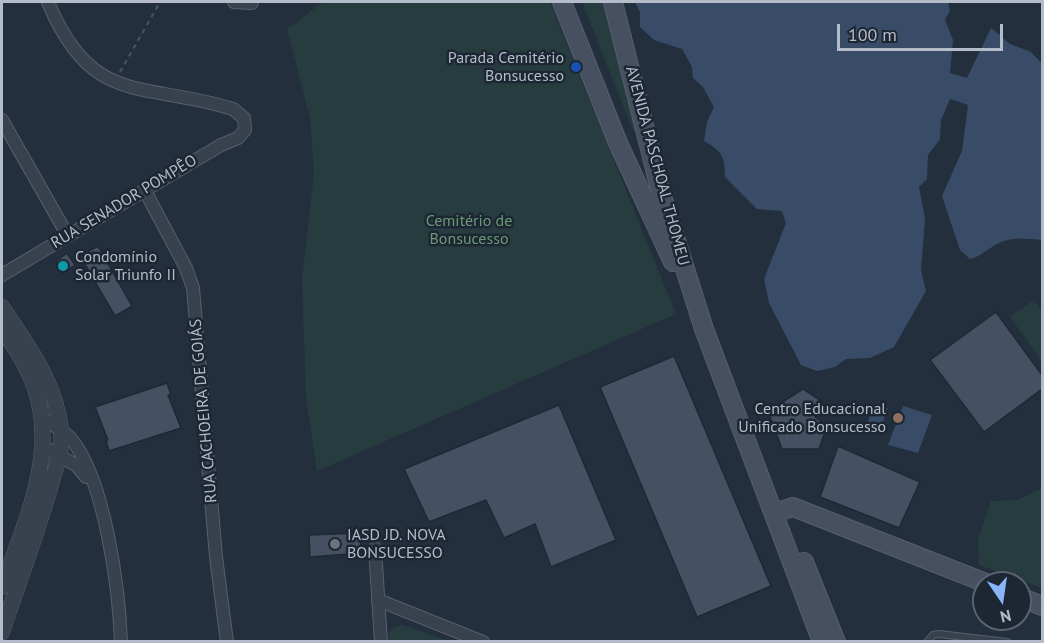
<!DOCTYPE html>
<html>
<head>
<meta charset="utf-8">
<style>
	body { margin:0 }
	#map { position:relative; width:1044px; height:643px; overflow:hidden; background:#242f3e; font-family:"PT Sans",sans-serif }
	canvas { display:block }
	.frame { position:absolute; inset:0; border:3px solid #b4bcc9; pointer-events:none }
	.north { position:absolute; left:972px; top:571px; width:60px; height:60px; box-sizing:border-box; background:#1d2633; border:2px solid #59626f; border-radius:50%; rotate:167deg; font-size:16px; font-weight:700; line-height:24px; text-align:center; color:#b4bcc9 }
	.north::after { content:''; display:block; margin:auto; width:21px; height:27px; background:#8ab4f8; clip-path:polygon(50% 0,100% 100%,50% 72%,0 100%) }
	.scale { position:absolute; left:837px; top:24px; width:166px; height:27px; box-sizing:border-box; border:3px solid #b4bcc9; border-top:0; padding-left:8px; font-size:18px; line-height:21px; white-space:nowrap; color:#b4bcc9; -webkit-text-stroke:4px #1d2633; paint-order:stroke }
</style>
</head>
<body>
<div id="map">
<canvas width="1044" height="643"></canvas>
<div class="frame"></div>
<div class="north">N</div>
<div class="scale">100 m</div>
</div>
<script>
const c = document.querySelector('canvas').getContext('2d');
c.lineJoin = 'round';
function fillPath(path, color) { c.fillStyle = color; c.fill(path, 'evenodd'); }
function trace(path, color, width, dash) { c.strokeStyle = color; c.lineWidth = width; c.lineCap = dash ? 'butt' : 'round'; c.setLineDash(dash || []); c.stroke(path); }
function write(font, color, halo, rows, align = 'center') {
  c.font = font + ' "PT Sans",sans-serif'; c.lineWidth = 5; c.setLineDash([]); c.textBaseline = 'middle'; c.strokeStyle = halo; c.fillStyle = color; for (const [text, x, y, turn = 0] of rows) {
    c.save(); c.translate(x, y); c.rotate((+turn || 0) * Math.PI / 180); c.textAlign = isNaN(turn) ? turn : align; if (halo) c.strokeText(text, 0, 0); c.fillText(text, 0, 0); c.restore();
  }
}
const green = new Path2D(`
	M323,2h227l126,312 -359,157 -11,-74 -4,-118 12,-106 -4,-55 -23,-89z
	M582,2h24l32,116 -4,15z
	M1034,300l8,11v50l-32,-44z
	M1042,488v100l-63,-23 -1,-25 13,-39 27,-1z
	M402,625l47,16h-60l-1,-7 6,-7z`);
const water = new Path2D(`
	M635,2h313l2,8 -5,10 8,20 -3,33 17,5 24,-50 19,16 21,8 11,12v176c-15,-1 -28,-4 -43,3 -11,5 -17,13 -29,16l-10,-9 -18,-54 20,-45 6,-46 -18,-6 -9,21 -1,19 -12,16 -1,24 -8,8 6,32 -4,51 5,21 -32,56 -24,11 -24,1 -11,8 -18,4 -16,-6 -32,-62 -5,-24 22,-56 -4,-12 -25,-2 -32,-32c0,-20 -3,-26 -21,-36l3,-19 7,-15 -11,-20 -10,-9 -1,-11 -10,-18 -28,-9 -14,-13v-15z
	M903,406l29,9 -14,38 -30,-8z
	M872,407l16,1 -8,22 -12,-8z`);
const building = new Path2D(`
	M98,246l34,60 -17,10 -35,-60z
	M67,253l8,12 -12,8 -7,-12z
	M996,312l46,63v14l-58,43 -54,-72z
	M674,356l97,230 -74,31 -97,-230z
	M167,383l4,12h-3l13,33 -72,23 -3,-11h2l-13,-33z
	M803,389l18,12 -6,16 12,9 -8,23h-37l-14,-38z
	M559,405l57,135 -65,27 -16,-43 -31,14 -18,-38 -57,22 -25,-53z
	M838,446l82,36 -21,46 -79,-31z
	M360,533l1,20 -51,4 -1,-22z`);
const path = new Path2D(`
	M120,72l40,-70`);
const service = new Path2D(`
	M927,642l6,-7 6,-1 68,8`);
const minor = new Path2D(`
	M234,2l18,1
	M2,120l66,116
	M145,191l41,77 7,20 23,269 11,85
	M2,275l219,-130 17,-7 7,-8 -1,-12 -11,-9c-89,-28 -141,-1 -185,-107
	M42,418c10,7 22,12 30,22 33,41 47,149 49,202
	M43,446l34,20 9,11
	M375,548l6,94
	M378,600l105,42`);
const tertiary = new Path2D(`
	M2,307c25,37 54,76 59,123 3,19 -6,39 -11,58 -14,49 -32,96 -48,144
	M2,330c71,88 34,164 0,257`);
const secondary = new Path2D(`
	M562,2l56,141 55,119
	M613,2l48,191 43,136 118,313
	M774,513l19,-6 193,76
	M804,562l32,80
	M1020,597l22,9`);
const markers = [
	[576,67,6,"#1a4fb4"],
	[63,266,6,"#0f9aa8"],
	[898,418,6,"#8d6e63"],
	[335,544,6,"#6b7280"]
];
const poiNames = [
	["Parada Cemitério",564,58],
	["Bonsucesso",564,76],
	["Condomínio",75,257,"left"],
	["Solar Triunfo II",75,275,"left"],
	["Centro Educacional",886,409],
	["Unificado Bonsucesso",886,427],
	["IASD JD. NOVA",347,535,"left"],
	["BONSUCESSO",347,553,"left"]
];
const streetNames = [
	["AVENIDA PASCHOAL THOMEU",657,166,75],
	["RUA SENADOR POMPÊO",124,202,-31],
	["RUA CACHOEIRA DE GOIÁS",204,411,-95]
];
const parkNames = [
	["Cemitério de",469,221],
	["Bonsucesso",469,239]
];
fillPath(green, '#263c3f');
fillPath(water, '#394c67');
fillPath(building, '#455162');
trace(building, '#1f2835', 1.5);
trace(service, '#565f6c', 8);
trace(minor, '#565f6c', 14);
trace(tertiary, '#565f6c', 16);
trace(secondary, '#565f6c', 20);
trace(path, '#44595c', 2, [4.5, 4.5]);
trace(service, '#38414e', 6);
trace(minor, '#38414e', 12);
trace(tertiary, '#38414e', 15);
trace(secondary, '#465061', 18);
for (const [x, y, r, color] of markers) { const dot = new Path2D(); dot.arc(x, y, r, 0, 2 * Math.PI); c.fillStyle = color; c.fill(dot); trace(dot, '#1d2633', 2); }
write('16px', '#b4bcc9', '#1d2633', poiNames, 'right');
write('16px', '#b4bcc9', '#1d2633', streetNames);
write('16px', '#6b9a76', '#1d2633', parkNames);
</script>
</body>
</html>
